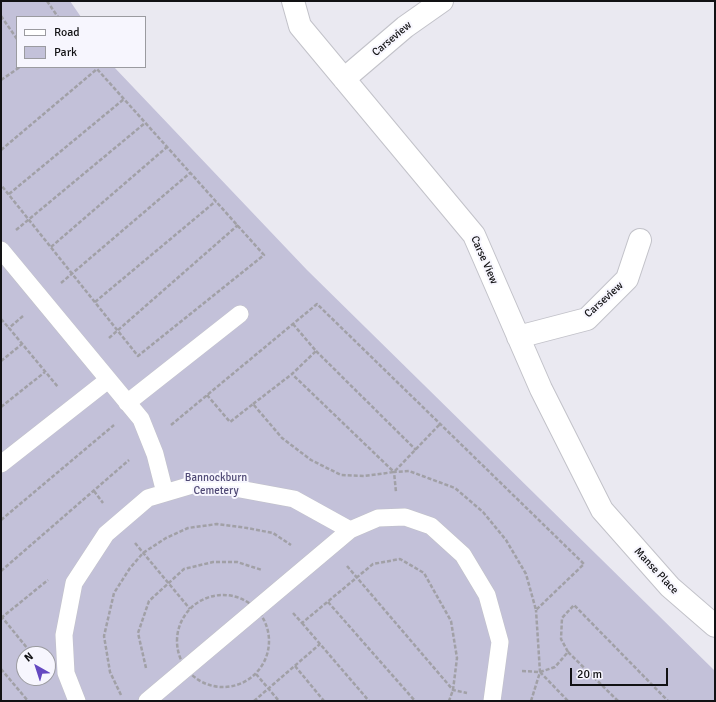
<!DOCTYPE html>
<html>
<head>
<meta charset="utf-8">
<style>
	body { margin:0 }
	#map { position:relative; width:716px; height:702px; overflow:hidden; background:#eae9f1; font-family:Signika,sans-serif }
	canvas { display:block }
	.frame { position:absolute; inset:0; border:2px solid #121214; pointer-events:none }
	.legend { position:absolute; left:16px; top:16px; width:130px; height:52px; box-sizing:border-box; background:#f7f6fe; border:1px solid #9b9ba0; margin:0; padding:5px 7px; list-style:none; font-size:12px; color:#121214 }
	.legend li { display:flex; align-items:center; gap:8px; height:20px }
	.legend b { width:20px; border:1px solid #9b9ba0 }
	.north { position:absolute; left:16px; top:646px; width:40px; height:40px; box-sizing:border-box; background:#f7f6fe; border:1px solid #9b9ba0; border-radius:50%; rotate:321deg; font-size:11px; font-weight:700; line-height:16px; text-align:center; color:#121214 }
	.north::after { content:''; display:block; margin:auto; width:14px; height:18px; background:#6549c1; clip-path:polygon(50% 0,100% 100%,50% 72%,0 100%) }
	.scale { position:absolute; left:570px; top:668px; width:98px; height:18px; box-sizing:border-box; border:2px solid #121214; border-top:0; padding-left:5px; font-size:12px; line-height:14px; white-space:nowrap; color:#121214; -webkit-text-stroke:3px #f7f6fe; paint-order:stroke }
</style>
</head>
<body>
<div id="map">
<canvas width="716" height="702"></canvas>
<div class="frame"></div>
<ul class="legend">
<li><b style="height:5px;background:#fff"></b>Road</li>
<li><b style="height:11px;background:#c3c1d9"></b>Park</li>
</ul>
<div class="north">N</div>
<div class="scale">20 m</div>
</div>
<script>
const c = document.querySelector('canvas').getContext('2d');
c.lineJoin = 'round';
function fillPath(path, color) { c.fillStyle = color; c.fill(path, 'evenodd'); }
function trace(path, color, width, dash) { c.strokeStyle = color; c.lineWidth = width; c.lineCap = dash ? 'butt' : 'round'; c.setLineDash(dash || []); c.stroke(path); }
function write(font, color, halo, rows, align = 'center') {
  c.font = font + ' Signika,sans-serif'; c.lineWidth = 4; c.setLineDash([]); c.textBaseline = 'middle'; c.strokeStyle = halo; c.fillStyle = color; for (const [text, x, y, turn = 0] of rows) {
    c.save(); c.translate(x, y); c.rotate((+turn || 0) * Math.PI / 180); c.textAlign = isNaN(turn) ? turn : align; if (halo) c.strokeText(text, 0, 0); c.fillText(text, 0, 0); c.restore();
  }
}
const green = new Path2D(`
	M1,1h69l11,16h-64v50h97l193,203 408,401v30h-714zM24,654h24v24h-24z`);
const path = new Path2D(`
	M47,1l11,16
	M1,16l16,23
	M1,80l19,-13
	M1,150l96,-81 167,186 -126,101 -137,-171
	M9,194l115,-95
	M16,230l129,-107
	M51,247l116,-100
	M61,283l129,-110
	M95,302l121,-101
	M23,316l-14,12 49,59
	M1,319l8,9
	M293,324l23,27 -24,23 102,98
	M109,338l129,-113
	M316,351l100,99
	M1,361l21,-17
	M207,395l23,27 23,-18 29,34 29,22 30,15 23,1 30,-4 46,-48
	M253,404l39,-30
	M1,407l44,-35
	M171,425l146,-121 267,260 -48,46 -10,-36 -20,-34 -23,-28 -28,-24 -46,-17 -15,1 2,20
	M94,491l9,12
	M1,520l113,-95
	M135,543l55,66
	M347,566l106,124 14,3
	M1,571l128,-111
	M177 641a46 46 0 1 1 92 0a46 46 0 1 1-92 0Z
	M328,602l87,99
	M293,613l9,10 71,-59 27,-5 24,14 27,48 6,37 -4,32 -4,11
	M1,616l31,38
	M1,618l47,-38
	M302,623l67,78
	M568,652l50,49
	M295,666l29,35
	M146,668l-8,-35 11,-32 35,-32 29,-7h24l25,8
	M1,669l27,32
	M522,671l18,1 15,-5 13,-15 -7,-13 1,-21 12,-13 94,96
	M540,672l28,29
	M256,674l23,27
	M121,695l-11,-23 -6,-36 10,-43 16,-25 13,-15 23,-15 22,-10 29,-4 30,4 26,5 18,12
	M254,701l66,-57
	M531,701l9,-29 -4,-62`);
const lane = new Path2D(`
	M1,250l140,169 14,35 10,39
	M127,403l113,-89
	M1,464l107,-84
	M77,701l-11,-28 -2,-38 10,-52 32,-49 42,-36 54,-16 92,17 56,31
	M147,701l203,-171 28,-12 27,-1 26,9 32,29 24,40 13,47 -8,59`);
const street = new Path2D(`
	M293,1l7,25 174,209 67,154 61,121 68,77 45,39
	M344,79l61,-52 37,-26
	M518,337l69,-18 40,-40 13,-39`);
const streetNames = [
	["Carseview",392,39,-40],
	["Carse View",484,260,66],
	["Carseview",604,300,-42],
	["Manse Place",656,571,47]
];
const parkNames = [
	["Bannockburn",216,478],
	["Cemetery",216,491]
];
fillPath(green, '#c3c1d9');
trace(lane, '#c2c2c9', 18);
trace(street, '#c2c2c9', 24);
trace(path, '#a1a0a6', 2.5, [4, 2]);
trace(lane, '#fff', 17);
trace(street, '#fff', 22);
write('11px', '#121214', '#f7f6fe', streetNames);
write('11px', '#4f4975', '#f7f6fe', parkNames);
</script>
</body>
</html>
